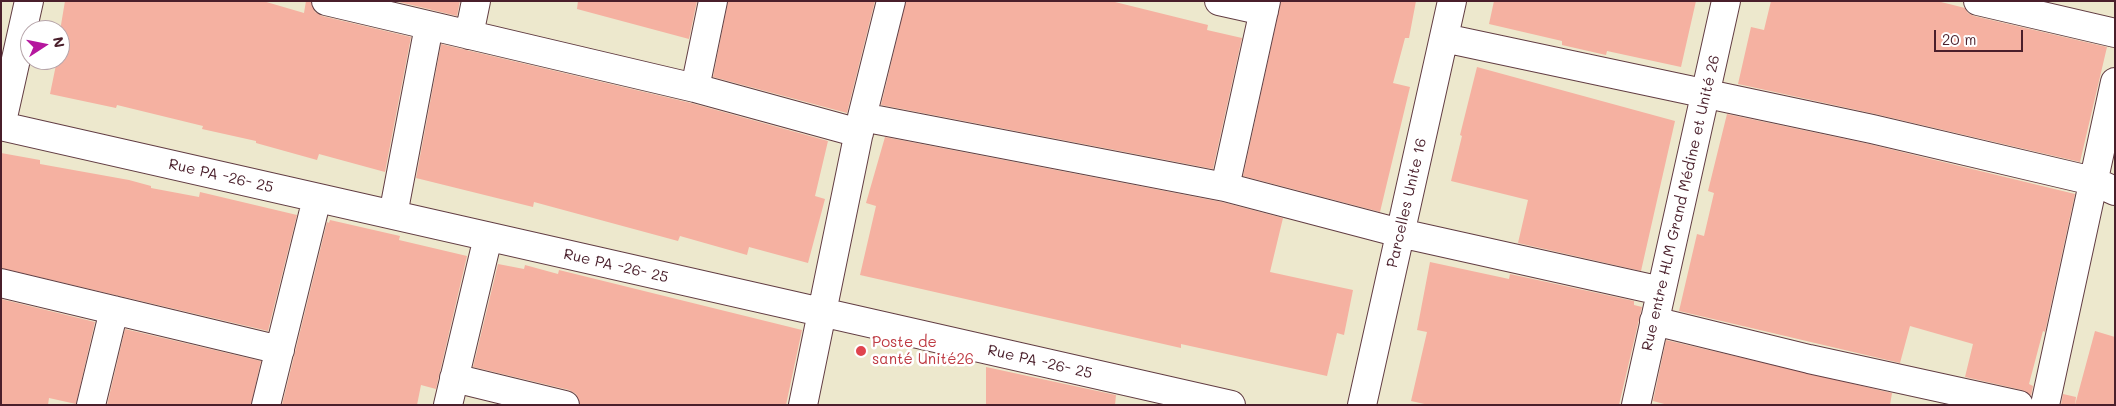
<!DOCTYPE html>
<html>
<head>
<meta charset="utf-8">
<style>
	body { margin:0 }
	#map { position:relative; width:2116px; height:406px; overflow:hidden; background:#ede8cd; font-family:Mali,sans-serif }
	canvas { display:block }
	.frame { position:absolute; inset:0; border:2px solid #4a1f2b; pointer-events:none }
	.north { position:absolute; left:20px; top:20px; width:50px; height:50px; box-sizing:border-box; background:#fff; border:1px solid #b7a5aa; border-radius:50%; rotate:79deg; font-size:14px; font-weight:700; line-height:20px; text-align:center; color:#4a1f2b }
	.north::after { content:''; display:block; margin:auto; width:18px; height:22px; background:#b5179e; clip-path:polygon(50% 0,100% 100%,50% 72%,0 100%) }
	.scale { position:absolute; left:1934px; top:30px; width:89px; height:22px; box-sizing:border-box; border:2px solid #4a1f2b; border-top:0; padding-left:6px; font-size:15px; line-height:18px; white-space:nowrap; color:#4a1f2b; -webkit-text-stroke:4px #fff; paint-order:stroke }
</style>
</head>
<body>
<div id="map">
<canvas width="2116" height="406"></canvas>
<div class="frame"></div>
<div class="north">N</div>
<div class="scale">20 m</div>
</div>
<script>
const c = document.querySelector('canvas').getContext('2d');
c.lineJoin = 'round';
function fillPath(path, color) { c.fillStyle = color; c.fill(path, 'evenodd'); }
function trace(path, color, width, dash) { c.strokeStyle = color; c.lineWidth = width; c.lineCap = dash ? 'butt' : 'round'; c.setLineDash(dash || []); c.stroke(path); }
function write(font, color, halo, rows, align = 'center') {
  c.font = font + ' Mali,sans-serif'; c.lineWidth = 5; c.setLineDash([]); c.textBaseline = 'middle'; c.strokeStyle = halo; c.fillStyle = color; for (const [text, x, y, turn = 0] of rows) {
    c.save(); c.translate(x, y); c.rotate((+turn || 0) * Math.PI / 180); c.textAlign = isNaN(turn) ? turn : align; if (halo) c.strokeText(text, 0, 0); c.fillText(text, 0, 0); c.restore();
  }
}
const building = new Path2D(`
	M65,1h198l41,12 2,-12h5l4,11 7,4 89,21 -26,135 -66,-18 -2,6 -61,-17v-2l-54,-12 1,-3 -86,-21 -1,3 -66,-14 7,-34h3v-29z
	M395,1h65l-3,15z
	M578,1h119l-8,38 -112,-30z
	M728,1h147l-28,112 -134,-36z
	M906,1h205l97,24 -1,5 35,8 -29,131 -332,-64z
	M1281,1h135l-7,37h-4l-12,45 17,4 -30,125 -137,-36z
	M1494,1h202l-15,66 -74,-16 -1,4 -44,-10v-4l-73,-17z
	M1771,1h166l28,7 3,5 6,3 133,31 -27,115 -205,-48 -137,-30 13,-57 13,3z
	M441,44l250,59 137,38 -13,55 10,3 -17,64 -59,-16 -2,8 -67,-19 -2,5 -144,-39 -1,5 -117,-29z
	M1477,67l198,54 -34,150 -123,-28 10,-43 -77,-19 11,-45 -2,-1z
	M1727,114l142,30 206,50 -30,138 -2,-1 -14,53 4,2 -2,10 -9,-6 -57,-13 8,-33 -63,-18 -10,37 -221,-52 18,-77 7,2 10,-43 -6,-2z
	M885,137l337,65 61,16 -13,54 83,18 -9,45 -7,-2 -10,43 -146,-32v4l-321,-73 16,-69 -10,-3z
	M1,153l39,7v4l89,16 22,6v2l48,9 1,-5 97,23 -29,116 -267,-63z
	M330,220l70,16 -1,4 68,16 -31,133 -15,-4 -4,20h-135l45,-183 2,1z
	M1430,262l79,17 1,-5 124,27v4l8,2 -23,98h-190l-18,-4 16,-69 -10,-2z
	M498,264l26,5 1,-4 33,9 1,-4 243,60 -16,75h-206l-4,-11 -7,-4 -96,-23z
	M1,299l94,23 -19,82 -27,-6 -1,7h-47z
	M125,329l136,32 -10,44h-144z
	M2095,331l20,6v68h-54l2,-11 13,3 -1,8z
	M1666,340l226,53 -2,12h-222l-15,-4z
	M986,367l130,28 -1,10h-129z`);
const minor = new Path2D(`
	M326,1l369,87 164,45
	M1219,1l45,10
	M1978,1l137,32
	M469,35l7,-34
	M1444,38l428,91 221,52 22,10
	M695,88l18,-87
	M862,117l363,70 175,46 261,58
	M1,126l1230,279
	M1,126l28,-125
	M1225,187l41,-186
	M393,215l36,-189
	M1,283l279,67
	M1654,321l155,38 210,46
	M454,378l111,27
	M91,405l23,-95
	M266,405l51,-207
	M448,405l40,-168
	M803,405l59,-288 29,-116
	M1362,405l90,-404
	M1636,405l90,-404
	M2045,405l70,-323`);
const markers = [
	[861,351,6,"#e0444e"]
];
const streetNames = [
	["Rue PA -26- 25",221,176,13],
	["Parcelles Unite 16",1407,203,-77],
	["Rue entre HLM Grand Médine et Unité 26",1681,203,-77],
	["Rue PA -26- 25",616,266,13],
	["Rue PA -26- 25",1040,362,13]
];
const healthNames = [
	["Poste de",872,342],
	["santé Unité26",872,359]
];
fillPath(building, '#f5b1a1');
trace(minor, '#623d43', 30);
trace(minor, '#fff', 28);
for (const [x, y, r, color] of markers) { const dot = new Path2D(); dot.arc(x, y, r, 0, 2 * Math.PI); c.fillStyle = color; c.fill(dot); trace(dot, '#fff', 2); }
write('15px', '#4a1f2b', '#fff', streetNames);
write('15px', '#be3a42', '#fff', healthNames, 'left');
</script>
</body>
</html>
